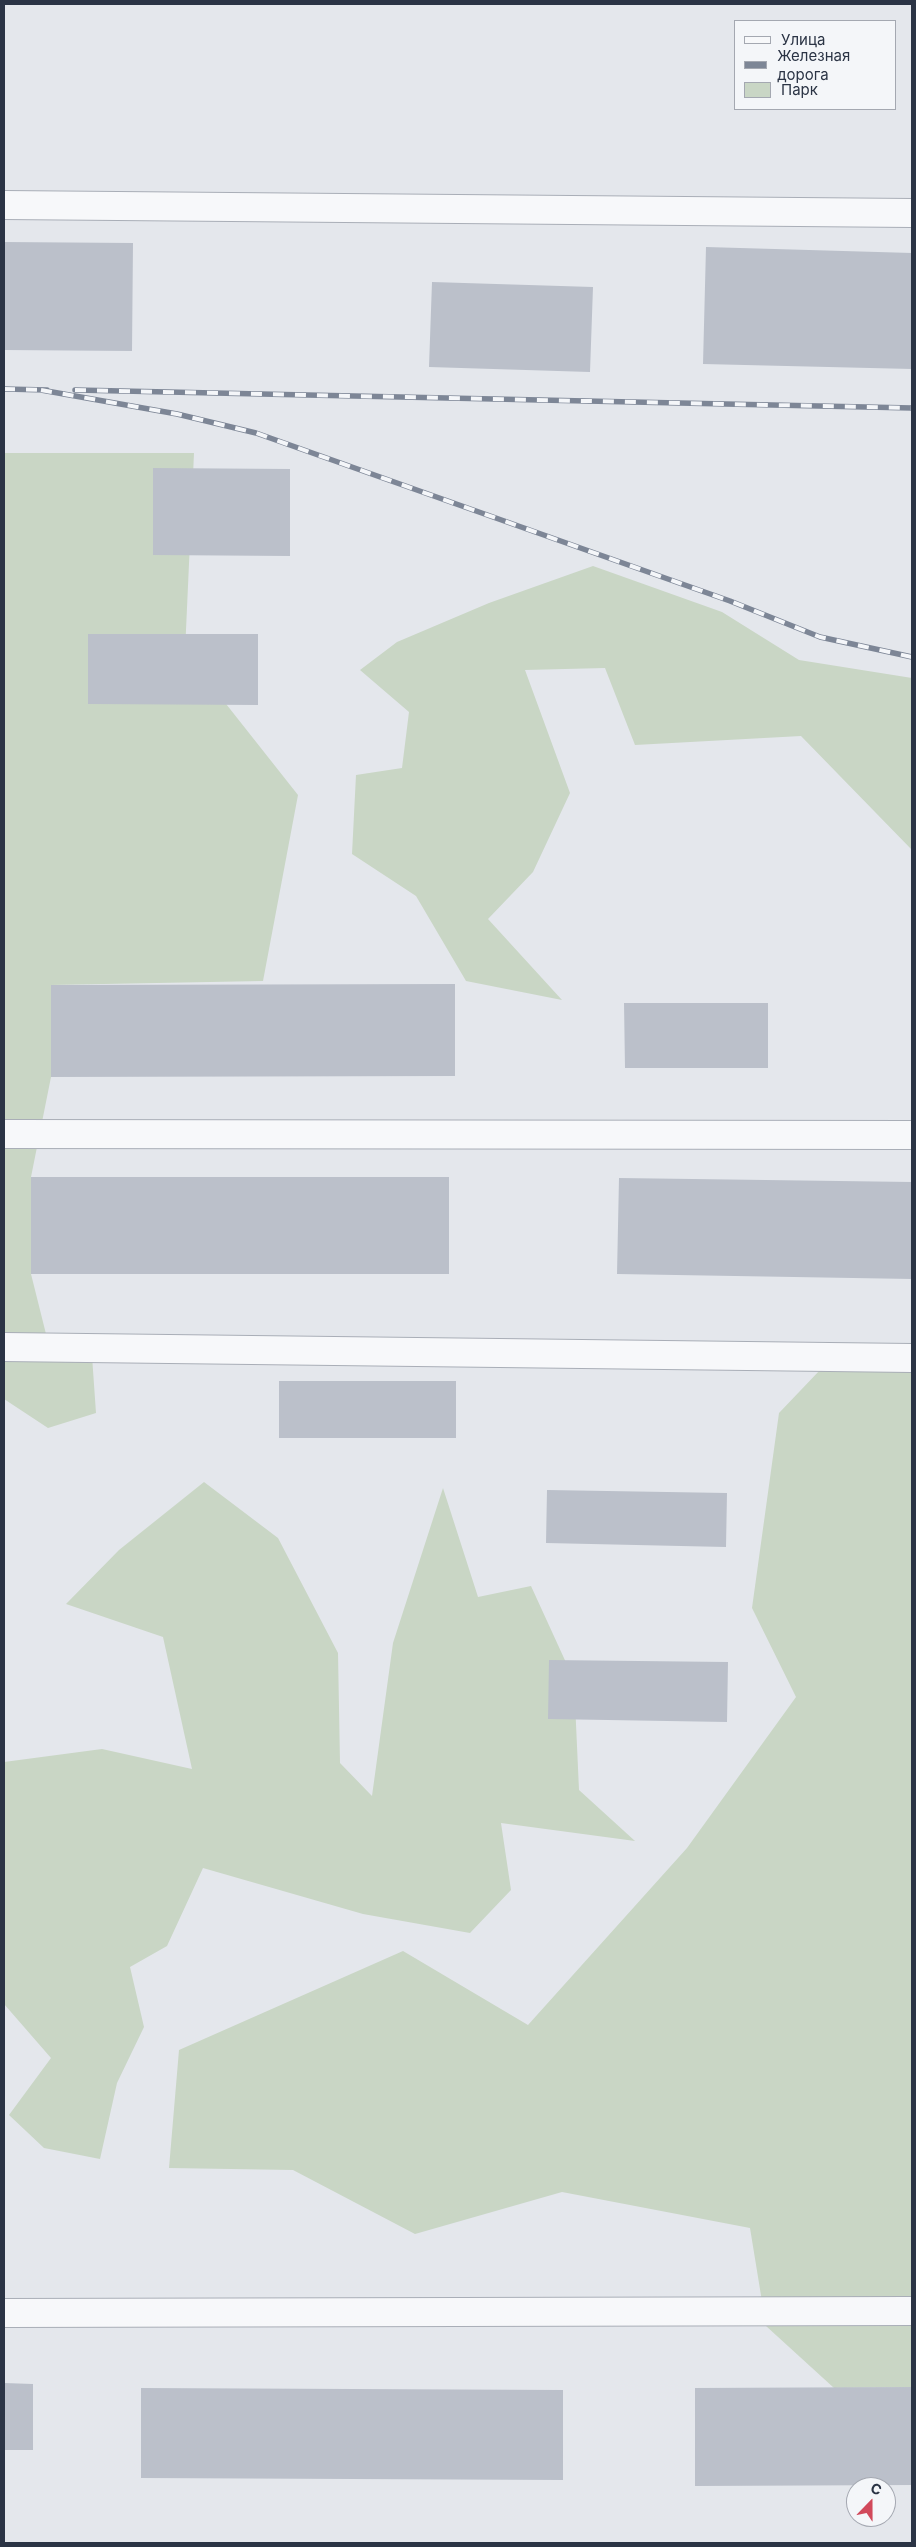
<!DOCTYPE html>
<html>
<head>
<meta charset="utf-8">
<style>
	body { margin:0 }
	#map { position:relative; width:916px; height:2547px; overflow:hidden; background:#e4e7ec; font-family:Inter,sans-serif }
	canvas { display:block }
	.frame { position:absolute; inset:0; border:5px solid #2b3445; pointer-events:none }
	.legend { position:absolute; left:734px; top:20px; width:162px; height:90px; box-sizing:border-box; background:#f4f6f9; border:1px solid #a4a8b1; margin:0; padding:6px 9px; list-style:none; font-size:15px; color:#2b3445 }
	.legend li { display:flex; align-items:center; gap:10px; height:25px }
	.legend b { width:25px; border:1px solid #a4a8b1 }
	.north { position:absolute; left:846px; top:2477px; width:50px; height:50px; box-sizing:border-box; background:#f4f6f9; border:1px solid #a4a8b1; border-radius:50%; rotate:22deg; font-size:14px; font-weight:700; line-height:20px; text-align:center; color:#2b3445 }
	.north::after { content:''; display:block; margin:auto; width:18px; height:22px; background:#d1495b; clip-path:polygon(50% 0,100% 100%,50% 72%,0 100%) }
</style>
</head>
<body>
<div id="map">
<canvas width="916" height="2547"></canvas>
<div class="frame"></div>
<ul class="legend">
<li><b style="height:6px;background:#f7f8fa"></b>Улица</li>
<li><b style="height:6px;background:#7d8696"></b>Железная дорога</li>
<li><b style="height:14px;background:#c9d6c5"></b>Парк</li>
</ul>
<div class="north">С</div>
</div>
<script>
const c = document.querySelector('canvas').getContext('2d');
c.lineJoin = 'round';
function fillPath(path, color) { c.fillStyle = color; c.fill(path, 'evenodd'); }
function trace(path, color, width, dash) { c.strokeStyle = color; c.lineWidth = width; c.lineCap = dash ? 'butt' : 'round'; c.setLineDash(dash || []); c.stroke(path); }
const green = new Path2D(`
	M4,453h190l-9,199 113,143 -35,186 -212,4v92l-20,100v97l17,68 44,14 4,57 -48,15 -44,-29z
	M593,566l129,46 77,48 113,18v172l-111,-114 -166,9 -30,-77 -80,2 45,123 -37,79 -45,47 74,81 -96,-19 -50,-85 -64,-42 4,-79 46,-7 7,-56 -49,-42 37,-28 92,-39z
	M841,1348l71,4v1035l-78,1 -68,-62 -16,-98 -188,-36 -147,42 -122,-64 -124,-2 10,-118 224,-99 125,74 159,-177 109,-151 -44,-89 27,-195z
	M204,1482l74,56 60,115 2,110 32,33 21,-153 50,-155 35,109 53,-11 43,94 5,110 56,51 -134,-18 10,67 -41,43 -107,-19 -160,-46 -36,78 -37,21 14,60 -27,56 -17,76 -56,-11 -35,-33 42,-57 -47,-54v-242l98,-13 90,20 -29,-132 -97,-33 53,-54z`);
const building = new Path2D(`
	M4,242l129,1 -1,108 -128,-1z
	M706,247l206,6v116l-209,-5z
	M432,282l161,5 -3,85 -161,-5z
	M153,468l137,1v87l-137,-1z
	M88,634h170v71l-170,-1z
	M455,984v92l-404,1v-92z
	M624,1003h144v65h-143z
	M31,1177h418v97h-418z
	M619,1178l293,4v97l-295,-5z
	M279,1381h177v57h-177z
	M547,1490l180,3 -1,54 -180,-4z
	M549,1660l179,2 -1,60 -179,-3z
	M4,2383l29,1v66h-29z
	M912,2387v98l-217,1v-98z
	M141,2388l422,2v90l-422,-2z`);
const minor = new Path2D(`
	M4,205l908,8
	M4,1134l908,1
	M4,1347l908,11
	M4,2313l908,-2`);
const rail = new Path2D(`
	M4,389l43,1
	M41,390l136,24 79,19 474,168 90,36 92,20
	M75,390l837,18`);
fillPath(green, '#c9d6c5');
fillPath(building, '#bbc0ca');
trace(minor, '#a9aeb7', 30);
trace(minor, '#f7f8fa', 28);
trace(rail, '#7d8696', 5.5);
trace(rail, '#f4f6f9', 4, [11]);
</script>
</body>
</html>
